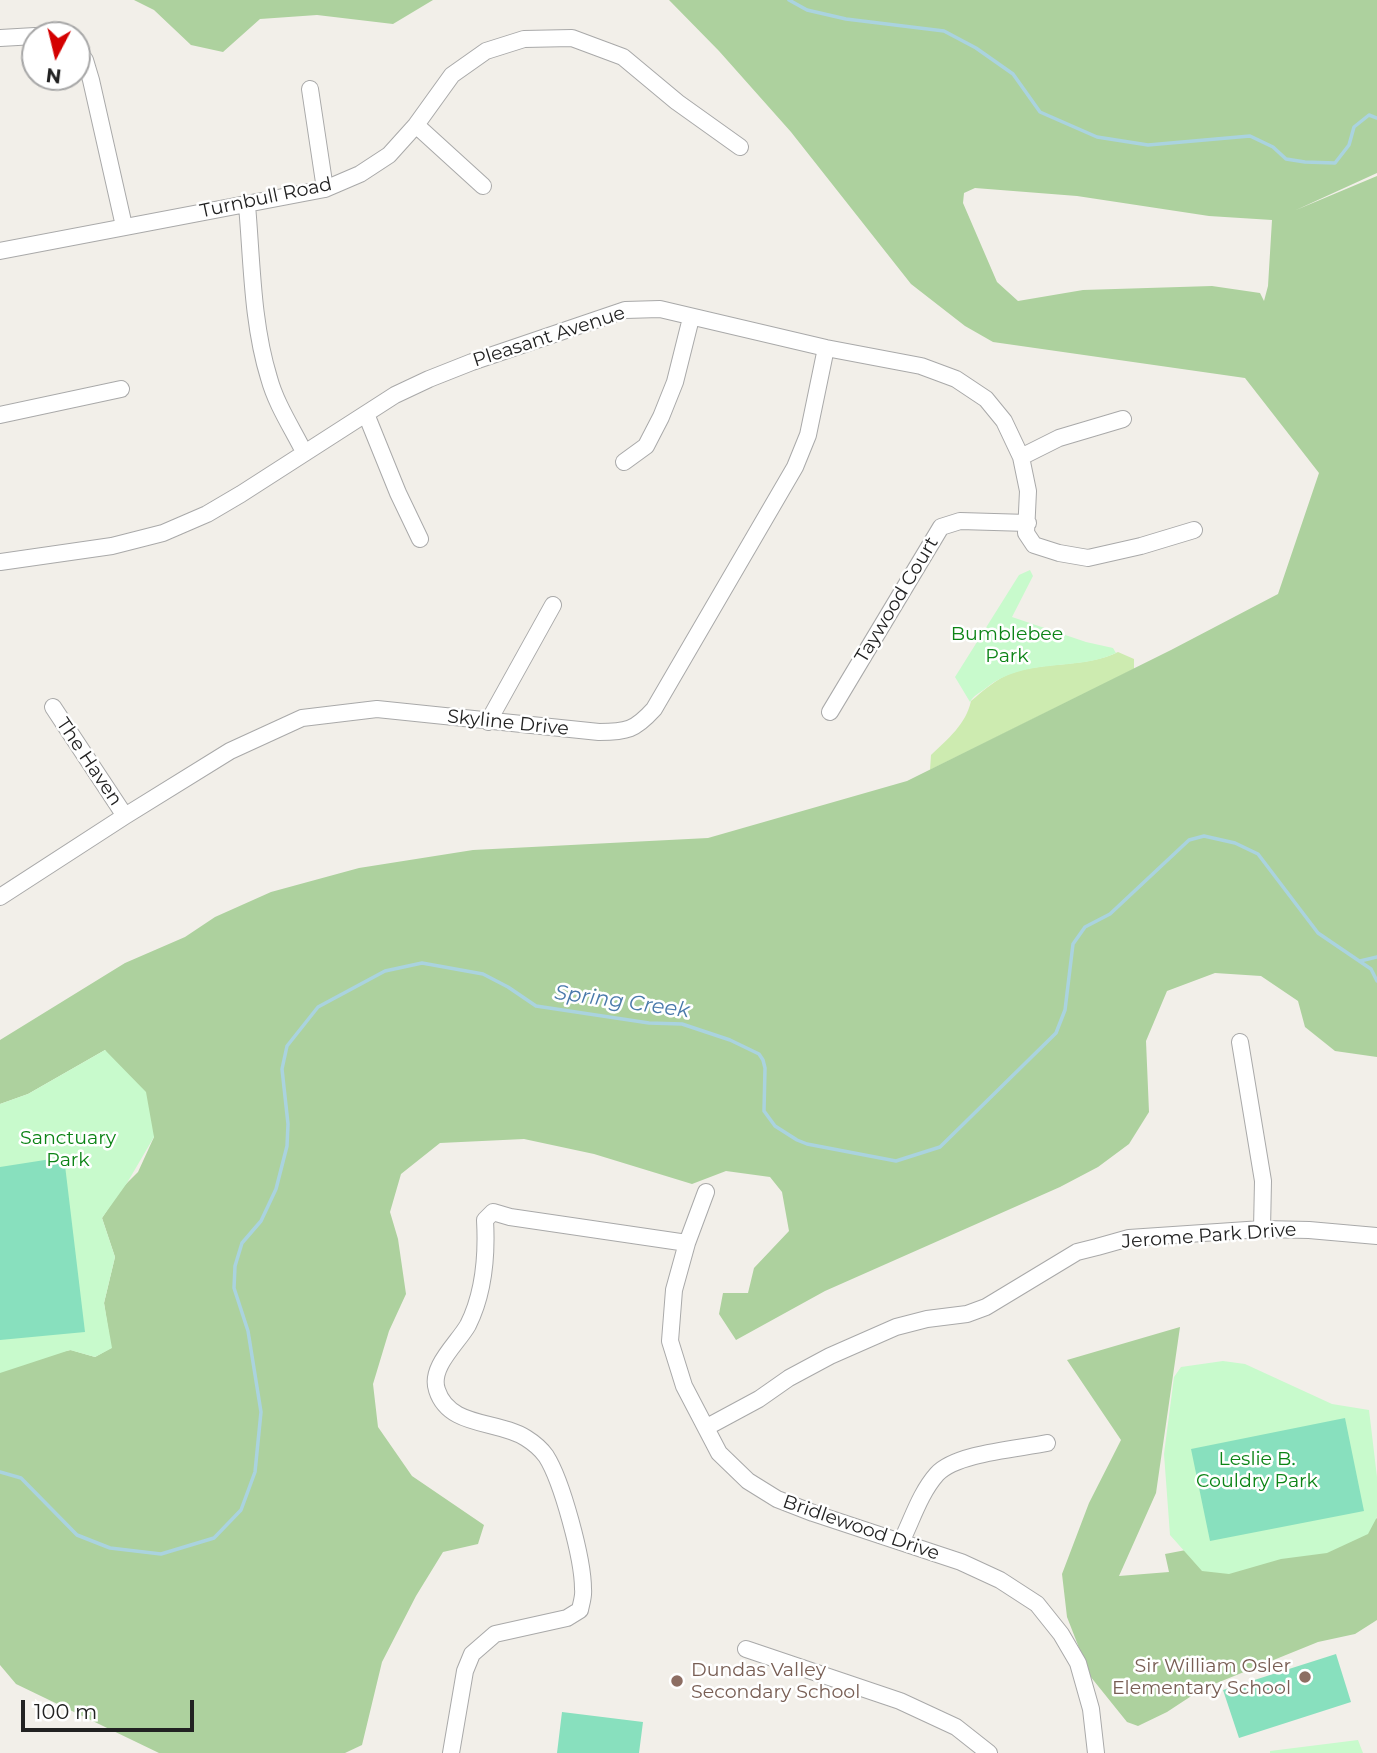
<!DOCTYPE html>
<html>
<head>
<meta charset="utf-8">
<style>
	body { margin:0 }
	#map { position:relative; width:1377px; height:1753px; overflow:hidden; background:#f2efe9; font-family:Montserrat,sans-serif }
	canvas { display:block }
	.north { position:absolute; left:21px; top:21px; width:70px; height:70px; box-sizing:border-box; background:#fff; border:2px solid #a7a7a7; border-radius:50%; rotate:187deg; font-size:19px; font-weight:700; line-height:28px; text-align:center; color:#222 }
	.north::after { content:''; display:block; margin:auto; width:24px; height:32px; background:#d40000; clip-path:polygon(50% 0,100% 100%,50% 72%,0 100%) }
	.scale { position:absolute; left:21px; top:1700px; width:173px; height:32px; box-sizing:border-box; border:4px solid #222; border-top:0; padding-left:9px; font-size:21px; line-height:24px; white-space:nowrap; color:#222; -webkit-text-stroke:5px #fff; paint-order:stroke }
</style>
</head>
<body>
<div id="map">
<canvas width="1377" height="1753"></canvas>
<div class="north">N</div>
<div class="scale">100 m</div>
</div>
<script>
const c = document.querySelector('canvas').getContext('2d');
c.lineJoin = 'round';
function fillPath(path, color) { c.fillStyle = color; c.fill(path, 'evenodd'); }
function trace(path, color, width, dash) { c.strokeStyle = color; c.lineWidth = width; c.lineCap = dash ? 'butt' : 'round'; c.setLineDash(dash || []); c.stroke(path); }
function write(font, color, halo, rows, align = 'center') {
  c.font = font + ' Montserrat,sans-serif'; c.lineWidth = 5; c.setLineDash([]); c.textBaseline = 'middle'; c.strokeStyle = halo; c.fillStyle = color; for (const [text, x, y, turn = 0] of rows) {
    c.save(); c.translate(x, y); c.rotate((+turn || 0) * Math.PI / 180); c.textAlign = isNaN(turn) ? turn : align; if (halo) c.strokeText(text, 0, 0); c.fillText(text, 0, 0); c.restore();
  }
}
const grass = new Path2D(`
	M1118,652l16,7v10l-204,101 1,-15c17,-16 35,-31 40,-54 12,-10 26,-23 41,-28 34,-12 74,-5 106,-21z`);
const forest = new Path2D(`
	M134,0h299l-40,24 -76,-9 -57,4 -37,33 -32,-7 -37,-35z
	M669,0h708v173l-81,37 81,-34v881l-42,-6 -30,-24 -7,-26 -37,-25 -46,-3 -48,18 -21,50 3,71 -20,32 -31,23 -38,20 -235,104 -89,49 -17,-26 4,-21h25l6,-25 35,-37 -7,-39 -12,-15 -44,-6 -34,13 -98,-30 -70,-15 -84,4 -39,31 -11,38 8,27 8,55 -17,37 -16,53 5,43 34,49 72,49 -6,19 -35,8 -27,44 -34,66 -20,83 -17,8h-186l-143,-69 -16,-19v-302l71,-13 24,7 16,-9 -7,-45 11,-46 -13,-39 18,-28 18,-18 16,-35 -49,-87 -77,44 -28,10v-64l125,-77 60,-26 30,-20 56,-25 88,-24 114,-18 235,-12 199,-57 264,-131 107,-56 41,-121 -74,-95 -252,-36 -28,-16 -54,-42 -120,-152 -72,-81zM975,188l102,8 132,20 63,4 -4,66 -4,15 -4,-8 -48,-7 -129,4 -65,11 -21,-19 -34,-79 1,-10z
	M1180,1327l-24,166 -37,83 50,-4 -4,-18 209,-40 3,5v101l-22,14 -37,8 -116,47 -35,23 -29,14 -11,-4 -37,-46 -23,-59 -5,-43 27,-71 32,-63 -54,-80z`);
const park = new Path2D(`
	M1030,570l3,6 -21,41 74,25 27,6 3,5c-41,19 -93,4 -130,35 -6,5 -12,7 -16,14l-15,-25 64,-102z
	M105,1050l41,42 8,45 -27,46 -25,35 13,39 -11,46 8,45 -17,9 -25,-7 -70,23v-269l28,-10z
	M1223,1361l22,3 87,40 37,6 8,67v40l-9,17 -41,19 -46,6 -52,15 -27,-3 -32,-36 -6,-81 10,-77 7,-10z
	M1358,1740l5,13h-93v-2z`);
const pitch = new Path2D(`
	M64,1157l21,175 -85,8v-173z
	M1345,1418l19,93 -154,30 -19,-92z
	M1336,1654l15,48 -112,36 -16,-48z
	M562,1712l81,10 -4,31h-82z`);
const stream = new Path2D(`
	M789,0l18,10 39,9 98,12 32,17 37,26 27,38 57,25 51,8 102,-9 23,11 13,12 19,3 30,1 14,-18 5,-18 15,-12 8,3
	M1360,961l17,-4
	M0,1472l21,6 56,57 33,13 51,6 53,-16 27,-28 14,-38 6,-60 -13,-81 -14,-43 1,-22 7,-23 19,-22 15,-32 11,-43 1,-22 -6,-55 5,-23 31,-39 67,-36 37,-8 61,11 25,13 28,19 113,17 33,1 48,16 29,14 4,6 2,8 -1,43 11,15 22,14 10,4 89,17 44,-14 116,-114 9,-23 8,-66 12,-17 25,-13 79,-74 15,-4 31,7 23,11 60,79 53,36 6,12`);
const minor = new Path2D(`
	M0,38l35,-2
	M77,52l8,8 6,20 33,146
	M310,89l15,100
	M416,125l67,61
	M247,205c5,57 5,118 22,173 7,26 23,50 35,74
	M0,251l325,-62 35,-15 29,-19 27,-30 36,-50 34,-24 38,-12 48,-1 51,19 54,45 63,45
	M366,414l32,79 22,46
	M0,415l121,-26
	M1021,457l38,-19 64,-19
	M624,462l22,-16 15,-29 14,-35 16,-64
	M0,562l112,-16 51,-13 44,-19 34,-20 154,-99 34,-16 43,-17 153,-52 35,-1 166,39 95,18 35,13 30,20 18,22 17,36 7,34 -2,42 8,12 25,8 29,5 53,-12 53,-16
	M53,707l72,109
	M830,712l111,-185 19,-6 68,2
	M488,722l65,-117
	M0,897l125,-81 105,-65 72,-33 75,-9 222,23c28,0 36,-2 55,-23l141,-242 13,-32 18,-87
	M1240,1042l23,139 -1,48
	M706,1192l-19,51 -13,47 -4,51 14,45 35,67 29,28 29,18 36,14 148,49 39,18 37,24 24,30 17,29 13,46 5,44
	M707,1427l52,-28 30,-21 41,-22 66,-29 31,-8 40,-5 19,-7 91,-55 20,-5 32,-9 133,-9 47,1 68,6
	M901,1542c11,-22 19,-49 36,-68 19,-21 81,-25 110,-31
	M746,1649l154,52 56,26 33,26
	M451,1753l14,-82 7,-17 23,-20 72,-16 13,-8c1,-6 4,-14 3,-21 0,-30 -21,-108 -37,-133 -5,-7 -12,-13 -20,-18 -28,-18 -77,-10 -89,-48 -8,-23 21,-47 31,-65 16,-32 19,-70 17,-105l8,-8 17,5 177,26`);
const markers = [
	[1305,1677,7,"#8d6e63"],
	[677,1681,7,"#8d6e63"]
];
const streetNames = [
	["Turnbull Road",266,198,-12],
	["Pleasant Avenue",549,337,-18],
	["Taywood Court",897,600,-59],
	["Skyline Drive",508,723,6],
	["The Haven",89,762,56],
	["Jerome Park Drive",1209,1236,-4],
	["Bridlewood Drive",861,1528,19]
];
const parkNames = [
	["Bumblebee",1007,634],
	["Park",1007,656],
	["Sanctuary",68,1138],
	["Park",68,1160],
	["Leslie B.",1257,1459],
	["Couldry Park",1257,1481]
];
const educationNames = [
	["Sir William Osler",1291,1666],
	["Elementary School",1291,1688],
	["Dundas Valley",691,1670,"left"],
	["Secondary School",691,1692,"left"]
];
const waterNames = [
	["Spring Creek",622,1002,8]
];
fillPath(grass, '#cdebb0');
fillPath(forest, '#add19e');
fillPath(park, '#c8facc');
fillPath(pitch, '#88e0be');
trace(stream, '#aad3df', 3.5);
trace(minor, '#a9a9a9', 18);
trace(minor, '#fff', 16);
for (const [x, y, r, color] of markers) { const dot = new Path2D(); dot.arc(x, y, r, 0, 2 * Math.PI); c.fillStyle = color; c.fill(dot); trace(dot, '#fff', 2.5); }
write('19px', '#222', '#fff', streetNames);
write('19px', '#0c8416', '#fff', parkNames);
write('19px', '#785e54', '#fff', educationNames, 'right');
write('italic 21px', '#4a7aab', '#fff', waterNames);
</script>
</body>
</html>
